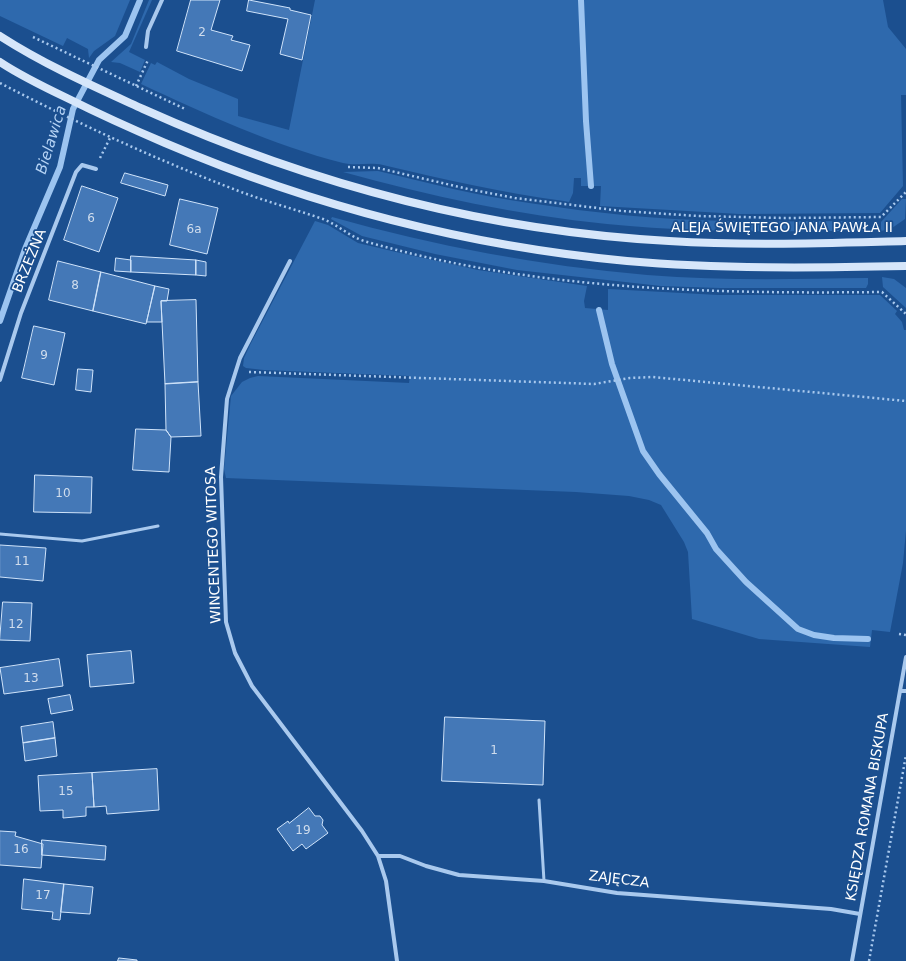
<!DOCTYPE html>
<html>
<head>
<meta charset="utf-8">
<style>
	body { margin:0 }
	canvas { display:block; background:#1b4f8f }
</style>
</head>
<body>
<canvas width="906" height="961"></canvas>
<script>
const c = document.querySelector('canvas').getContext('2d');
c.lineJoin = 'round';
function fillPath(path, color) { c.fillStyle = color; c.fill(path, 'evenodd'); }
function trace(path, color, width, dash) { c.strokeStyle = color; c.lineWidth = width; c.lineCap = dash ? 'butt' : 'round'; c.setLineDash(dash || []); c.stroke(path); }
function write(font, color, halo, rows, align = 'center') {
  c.font = font + ' "DejaVu Sans",sans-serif'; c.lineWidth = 3.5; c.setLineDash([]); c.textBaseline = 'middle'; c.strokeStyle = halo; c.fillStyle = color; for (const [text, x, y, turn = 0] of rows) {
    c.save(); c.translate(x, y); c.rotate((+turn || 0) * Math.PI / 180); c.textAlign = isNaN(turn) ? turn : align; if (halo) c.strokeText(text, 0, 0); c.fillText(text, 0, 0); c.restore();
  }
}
const green = new Path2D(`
	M0,0h130l-15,36 -21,15 -5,7 -1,-9 -21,-11 -4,8 -63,-30z
	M149,0h3l-23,52 16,8 -5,12 -20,-9 -9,-1 20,-18z
	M315,0h568l5,27 18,22v46h-5l2,91 -23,27 -140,1 -140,-8 1,-20h-20v-8h-7l-1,15 -4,9 -5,-1c-61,-8 -121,-22 -181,-36 -13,-3 -27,1 -40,-2 -71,-18 -137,-49 -202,-79l10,-21 4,2 2,-3 32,17 49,20v17l51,14z
	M378,171c50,12 100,25 151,32 65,10 132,17 198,18 46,1 91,0 136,0l4,3v7c-86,0 -173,2 -260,-7 -89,-9 -177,-28 -264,-52z
	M902,199h4l-1,20 -13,9 -11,3v-9z
	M332,217c103,29 208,49 315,58 74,6 148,4 221,3v6l-2,4h-146l-59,-2 -144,-16 -82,-16 -73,-18 -31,-17z
	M315,221l13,4 30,18 38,9 82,18 109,16 -3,15 1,7 23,2v-21l110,6h162l17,16 -2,3 7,8 2,8h2v200l-3,33 -13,69 -18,-2 -2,17 -111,-8 -67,-20 -4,-67 -4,-10 -23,-37 -12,-5 -20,-4 -53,-4 -350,-14 -2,-9 7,-73 11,-14 8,-4 8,-2 151,7 1,-7 -146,-6 -18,-2 -3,-2 1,-8 6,-13z
	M882,277l12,2 12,9v20l-23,-21z`);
const stream = new Path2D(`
	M581,0l5,121 5,65
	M599,310l13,54 31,87 16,23 48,59 9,16 30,33 52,47 16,6 20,3 34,1
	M0,321l25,-72 35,-82 13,-58 26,-49 26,-24 15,-36`);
const building = new Path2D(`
	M191,0h29l-9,30 22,6 -2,4 19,5 -8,26 -65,-20z
	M249,0l41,8v2l21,5 -9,45 -22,-6 8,-35 -41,-8z
	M125,173l43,12 -3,11 -44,-13z
	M82,186l36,12 -19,54 -35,-12z
	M180,199l38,9 -11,46 -37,-9z
	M131,256l65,4v15l-65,-3z
	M116,258l15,2v12l-16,-1z
	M196,260l10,2v14l-10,-1z
	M58,261l43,11 -8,39 -44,-11z
	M101,272l54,14 -9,38 -53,-13z
	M155,286l14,3 -2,12h-6l1,21h-15z
	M196,300l2,82 -33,2 -4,-83z
	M34,326l31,7 -11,52 -32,-7z
	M78,369l15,1 -2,22 -15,-2z
	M198,382l3,54 -30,1 -5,-7 -1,-46z
	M136,429l30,1 5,7 -2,35 -36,-2z
	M35,475l57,2 -1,36 -57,-1z
	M0,545l46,3 -3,33 -43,-4z
	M3,602l29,1 -2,38 -30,-1z
	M131,651l3,32 -44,4 -3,-32z
	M59,659l4,27 -59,8 -4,-26z
	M70,695l3,15 -22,4 -3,-15z
	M445,717l100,4 -2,64 -101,-4z
	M53,722l2,16 -32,5 -2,-16z
	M55,738l2,18 -32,5 -2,-18z
	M157,769l2,41 -52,4 -1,-8 -12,1 -2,-34z
	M92,773l2,34h-8v9l-23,2v-8l-23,1 -2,-35z
	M309,808l6,8h5l3,4 -1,5 6,8 -22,16 -4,-5 -9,7 -16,-22 11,-8 1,2z
	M0,831l16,1 -1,4 28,8 -2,24 -41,-3z
	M42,840l64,6 -1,14 -63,-5z
	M24,879l40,5 -4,36 -8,-1 1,-7 -31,-3z
	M64,884l29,3 -3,27 -29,-2z
	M119,958l18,2v1h-19z`);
const path = new Path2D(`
	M33,37l152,72
	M0,83c77,40 155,76 236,107 28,11 58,19 87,29 15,6 26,17 41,22 168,49 344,53 518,51l24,22
	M136,86l12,-26
	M100,158l10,-20
	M348,167l30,1 90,21 47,9 107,13 76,5 87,2 96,-1 25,-25
	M249,372l345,12 36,-6 23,-1 253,24
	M899,634l7,1
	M869,961l37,-206`);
const service = new Path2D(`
	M0,534l82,7 76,-15
	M539,800l5,81`);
const minor = new Path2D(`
	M146,47l2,-16 14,-31
	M290,261l-50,97 -13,41 -6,78 5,145 9,31 17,33 110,145 16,25 8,25 11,80
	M0,380l21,-67 55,-141 6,-7 14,4
	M900,691h6
	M378,856h22l26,10 33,9 85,6 73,12 214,16 29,5
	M852,961l54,-304`);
const secondary = new Path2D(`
	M0,36c45,29 95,51 143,73 167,75 344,122 526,132 79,5 158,2 237,0
	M0,62c21,14 44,25 67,36 32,16 65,31 98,45 148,63 302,103 462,118 92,8 186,7 279,5`);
const numberNames = [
	["2",202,33],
	["6",91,219],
	["6a",194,230],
	["8",75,286],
	["9",44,356],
	["10",63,494],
	["11",22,562],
	["12",16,625],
	["13",31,679],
	["1",494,751],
	["15",66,792],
	["19",303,831],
	["16",21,850],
	["17",43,896]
];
const streetNames = [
	["ALEJA ŚWIĘTEGO JANA PAWŁA II",782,228],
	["BRZEŻNA",30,261,-68],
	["WINCENTEGO WITOSA",214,545,-92],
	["KSIĘDZA ROMANA BISKUPA",868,807,-80],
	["ZAJĘCZA",619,880,7]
];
const waterNames = [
	["Bielawica",52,140,-73]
];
fillPath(green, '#2e69ad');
trace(stream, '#9cc4f0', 6);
fillPath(building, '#4478b7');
trace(building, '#cfe3fa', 1);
trace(path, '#a9c9ee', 2.5, [2, 3]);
trace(service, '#a9c9ee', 3);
trace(minor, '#a9c9ee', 4);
trace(secondary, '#d6e6fa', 8);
write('12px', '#d0dded', null, numberNames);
write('14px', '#fff', '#1b4f8f', streetNames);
write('italic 15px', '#b5d3f5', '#1b4f8f', waterNames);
</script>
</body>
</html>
